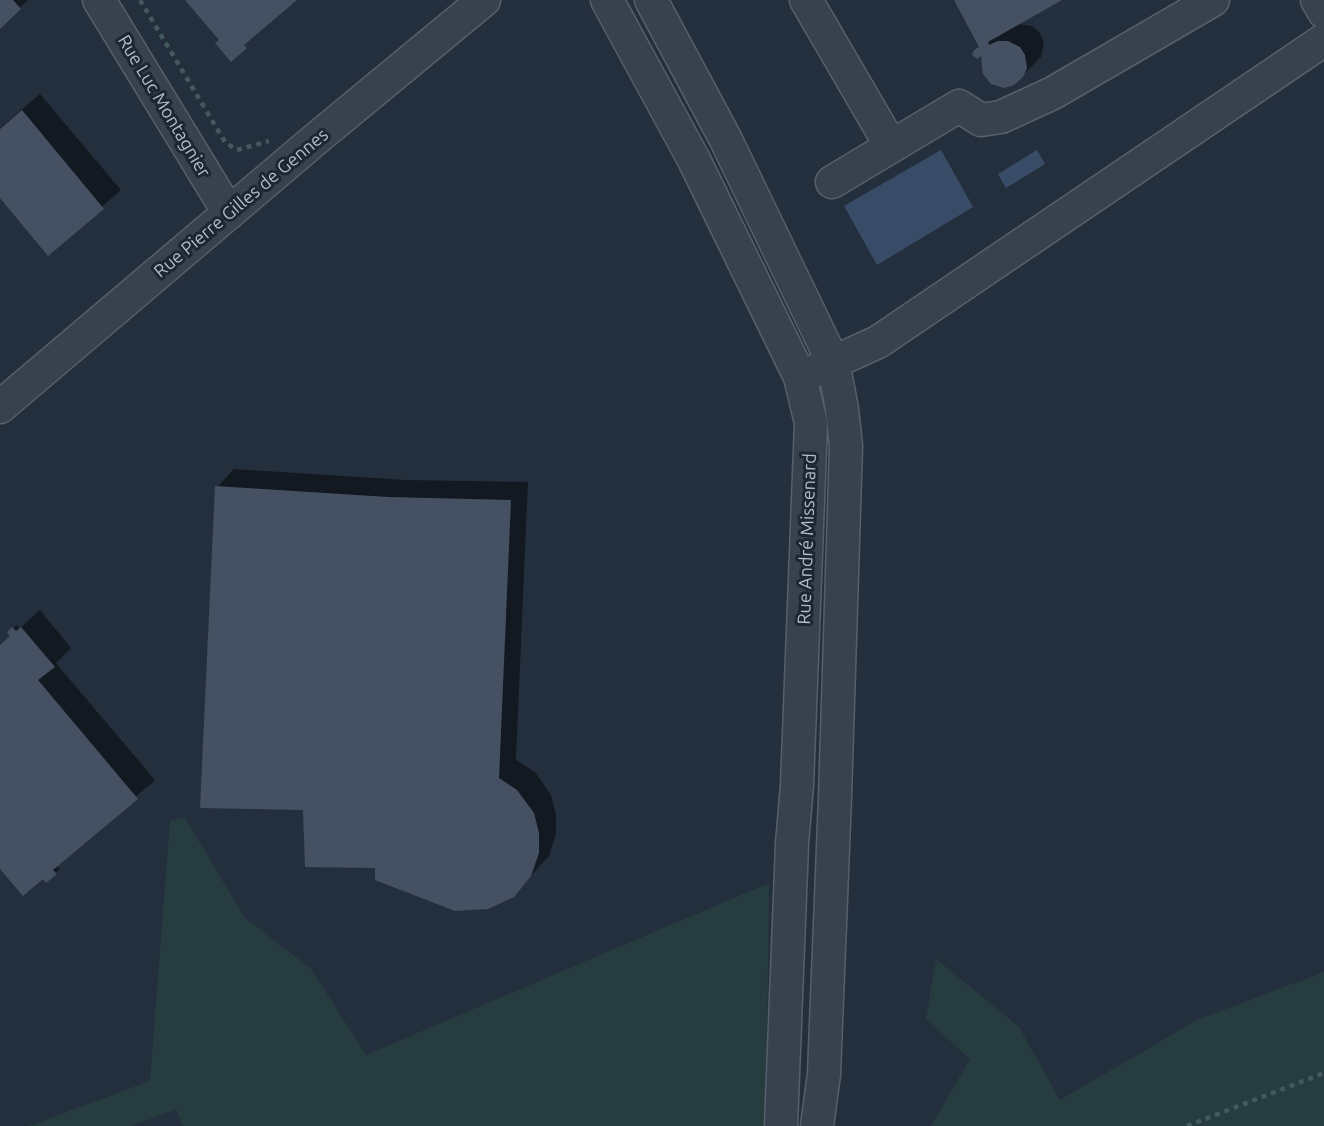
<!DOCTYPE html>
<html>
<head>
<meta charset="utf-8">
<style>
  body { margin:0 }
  canvas { display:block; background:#242f3e }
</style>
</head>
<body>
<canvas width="1324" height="1126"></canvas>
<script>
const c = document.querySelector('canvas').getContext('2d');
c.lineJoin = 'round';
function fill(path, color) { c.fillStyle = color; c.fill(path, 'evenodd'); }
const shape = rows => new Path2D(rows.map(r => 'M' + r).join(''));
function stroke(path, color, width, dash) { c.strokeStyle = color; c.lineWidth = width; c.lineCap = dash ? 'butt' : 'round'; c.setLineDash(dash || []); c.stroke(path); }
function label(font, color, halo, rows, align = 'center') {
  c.font = font + ' Ubuntu,sans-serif'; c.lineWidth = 6; c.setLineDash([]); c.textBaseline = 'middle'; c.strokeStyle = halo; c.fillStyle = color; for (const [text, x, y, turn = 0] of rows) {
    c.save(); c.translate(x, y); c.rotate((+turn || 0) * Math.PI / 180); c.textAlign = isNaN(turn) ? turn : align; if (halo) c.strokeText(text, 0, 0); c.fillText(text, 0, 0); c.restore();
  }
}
fill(shape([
  [185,818,244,917,311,969,366,1055,769,883,766,1126,183,1126,176,1109,132,1126,29,1126,150,1081,170,821],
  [936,959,1019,1027,1060,1100,1197,1020,1324,972,1324,1126,931,1126,970,1059,926,1019]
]), '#263c3f');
fill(shape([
  [941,150,973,207,877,265,844,206],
  [1037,150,1045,164,1006,188,998,174]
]), '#394c67');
fill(shape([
  [0,0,28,0,0,26],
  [956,0,1059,0,1018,24,1032,26,1039,32,1044,42,1041,57,1022,76,981,46],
  [40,94,121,190,48,254,0,196,0,128],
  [234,469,407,480,528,482,516,760,535,772,551,795,556,814,556,834,549,856,513,895,376,867,305,809,217,487],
  [40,610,71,648,56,663,155,780,56,866,60,869,56,873,43,877,0,867,0,646,12,636,9,632,17,625,20,628]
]), '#0007');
fill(shape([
  [0,0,13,0,21,9,0,29],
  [185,0,297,0,244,45,247,48,231,62,215,43,219,40],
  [954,0,1062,0,988,42,989,45,998,41,1008,41,1020,47,1025,55,1027,68,1023,77,1014,85,1004,88,991,84,983,74,981,56,977,59,972,55,974,50,979,47],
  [22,110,104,209,48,256,0,198,0,129],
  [215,486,388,497,511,500,499,778,517,790,534,813,539,833,539,853,531,876,514,897,488,909,455,911,375,880,375,868,305,867,303,810,200,808],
  [12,627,16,631,21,627,55,667,38,680,138,799,53,870,57,874,46,883,43,879,23,896,0,869,0,645,10,636,7,632]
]), '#455162');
const minor = shape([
  [99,0,229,213],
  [607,0,694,160,800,377,811,423,797,785,792,844,781,1126],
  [651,0,725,138,833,362,842,409,846,446,835,797,824,1074,817,1126],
  [806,0,891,146],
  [1317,0,1324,12],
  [832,182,959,106,981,120,1001,117,1053,93,1213,0],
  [814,371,878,342,1324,40],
  [0,407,317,138,484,0]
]);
stroke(minor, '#565f6c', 35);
stroke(shape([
  [140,0,225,142,237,150,269,141],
  [1187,1126,1324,1073]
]), '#44595c', 4.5, [5, 5]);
stroke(minor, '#38414e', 32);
label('18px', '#b4bcc9', '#1d2633', [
  ["Rue Luc Montagnier",164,106,59],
  ["Rue Pierre Gilles de Gennes",241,203,-40],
  ["Rue André Missenard",807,539,-88]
]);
</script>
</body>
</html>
